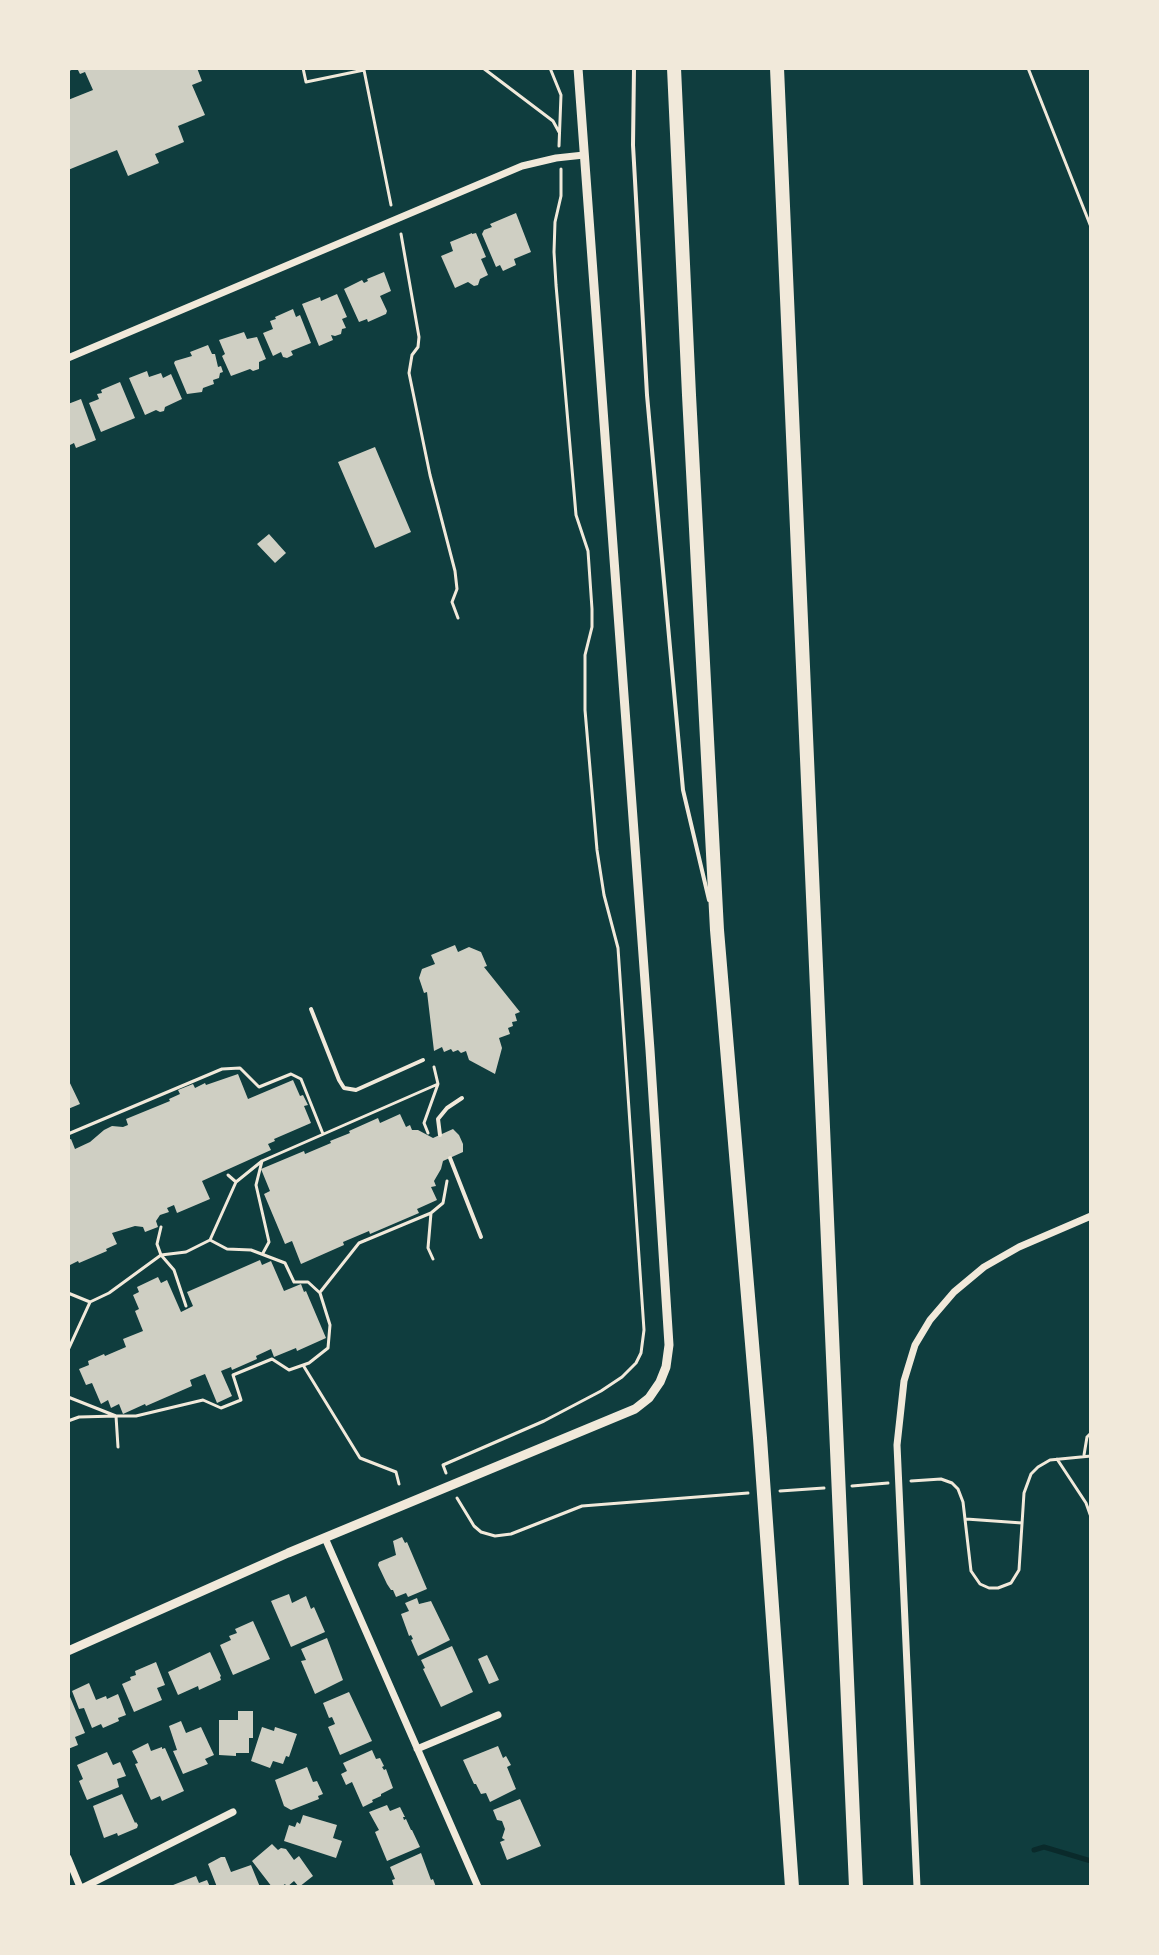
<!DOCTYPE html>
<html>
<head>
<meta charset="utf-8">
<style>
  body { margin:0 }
  #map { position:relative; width:1159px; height:1955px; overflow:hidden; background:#0f3d3e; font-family:Quicksand,sans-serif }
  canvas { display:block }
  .frame { position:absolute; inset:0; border:70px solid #f1e9da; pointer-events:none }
</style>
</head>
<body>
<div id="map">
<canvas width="1159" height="1955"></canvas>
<div class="frame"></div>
</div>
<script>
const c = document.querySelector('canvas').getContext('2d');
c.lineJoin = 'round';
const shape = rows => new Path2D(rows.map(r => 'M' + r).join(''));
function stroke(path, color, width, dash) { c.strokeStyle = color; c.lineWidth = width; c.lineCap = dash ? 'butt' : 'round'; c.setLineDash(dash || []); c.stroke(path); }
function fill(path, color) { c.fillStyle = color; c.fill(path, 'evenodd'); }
stroke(shape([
  [1034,1850,1044,1847,1091,1861]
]), '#0a2a2b', 5);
fill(shape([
  [77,68,197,68,202,81,192,85,205,115,178,126,184,142,155,154,159,163,128,176,117,150,68,170,68,100,93,90,85,72,80,74],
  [516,213,531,252,514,259,516,265,503,271,500,265,496,267,482,234,484,230,492,227,490,224],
  [472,233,472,234,476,233,486,257,481,259,488,275,480,279,478,285,474,286,468,282,455,288,441,256,453,251,450,242],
  [384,272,391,291,380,296,387,311,386,314,368,322,367,319,359,322,344,289,362,280,364,283,368,281,367,279],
  [337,294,347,317,342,319,346,328,342,329,341,334,335,336,331,335,333,340,319,346,302,304,320,297,321,301],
  [293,309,296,317,300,315,311,343,291,351,293,355,287,358,283,357,281,352,273,356,263,333,273,329,270,321,276,319,275,317],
  [244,332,247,339,257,337,266,359,259,362,259,369,253,371,250,369,231,376,222,356,225,354,219,340],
  [208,345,212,354,215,354,218,367,221,366,223,372,220,373,219,378,213,380,214,384,203,388,202,392,187,394,174,363,175,361,192,356,190,352],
  [147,371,149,377,161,373,163,378,171,374,182,399,165,407,164,411,160,412,156,410,145,415,129,378],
  [120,382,135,418,101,432,89,403,99,399,97,394,102,393,101,390],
  [81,399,96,440,76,448,74,443,68,446,68,404],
  [375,447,411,532,375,548,338,462],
  [269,534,286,553,275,563,257,544],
  [455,945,458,952,469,947,481,952,487,966,484,967,520,1012,515,1014,517,1021,512,1022,513,1026,508,1028,510,1034,499,1038,502,1048,495,1074,469,1060,466,1051,461,1053,458,1050,453,1052,451,1049,444,1052,442,1047,434,1051,427,992,424,993,419,978,422,969,435,964,431,955],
  [238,1074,248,1099,293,1080,300,1096,303,1095,308,1105,304,1106,311,1123,274,1139,275,1141,268,1144,271,1150,202,1181,210,1199,177,1213,174,1205,167,1208,169,1212,160,1215,156,1221,158,1227,145,1232,143,1227,135,1226,112,1233,117,1244,106,1249,107,1251,79,1263,78,1261,68,1266,68,1140,71,1139,75,1149,90,1142,104,1130,112,1126,123,1127,128,1125,126,1119,170,1101,169,1099,180,1094,178,1090,193,1084,195,1088,205,1083,206,1085],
  [68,1079,80,1104,68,1109],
  [400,1114,406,1127,410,1125,412,1130,418,1130,433,1138,453,1129,459,1135,463,1144,463,1152,443,1161,441,1169,434,1181,436,1186,431,1187,437,1200,417,1209,419,1213,370,1234,369,1231,343,1242,344,1245,301,1264,292,1241,285,1244,264,1194,270,1191,261,1169,304,1151,305,1154,331,1143,330,1141,350,1133,349,1131,378,1118,380,1123],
  [260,1260,262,1265,271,1261,284,1291,301,1284,304,1292,306,1291,326,1338,297,1351,296,1348,274,1357,271,1349,256,1356,257,1359,232,1370,231,1367,221,1371,232,1396,217,1403,205,1374,190,1380,192,1386,146,1406,145,1404,123,1414,119,1404,111,1408,108,1400,101,1404,92,1383,86,1385,79,1369,89,1365,88,1361,104,1354,105,1356,126,1347,123,1339,143,1331,135,1311,139,1309,133,1295,139,1292,137,1287,158,1277,161,1283,167,1280,181,1312,193,1306,187,1292],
  [402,1537,405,1543,407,1542,427,1589,408,1597,406,1593,396,1597,393,1590,391,1590,387,1584,378,1565,379,1562,396,1555,393,1541],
  [289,1594,292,1603,306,1596,311,1609,314,1607,325,1632,291,1647,271,1601],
  [417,1598,419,1604,431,1601,450,1640,418,1656,411,1640,413,1639,411,1635,409,1636,401,1614,409,1611,405,1603],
  [253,1621,270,1659,233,1675,220,1645,231,1640,229,1636,237,1633,235,1629],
  [327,1638,343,1680,315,1694,301,1661,306,1660,301,1649],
  [452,1646,473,1692,441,1707,423,1669,425,1668,421,1660],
  [210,1652,221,1676,220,1677,221,1680,199,1690,198,1686,178,1695,168,1672],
  [487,1655,499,1680,489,1684,478,1659],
  [156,1662,165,1685,157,1688,162,1700,134,1712,122,1684,131,1680,130,1677,136,1675,135,1671],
  [89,1683,96,1700,106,1696,107,1699,118,1694,126,1715,118,1718,119,1721,103,1728,101,1724,92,1728,84,1708,79,1709,72,1691],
  [68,1692,85,1733,75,1737,78,1745,68,1749],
  [349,1692,372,1741,340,1755,328,1727,335,1724,332,1717,329,1718,323,1703],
  [238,1711,253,1711,253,1738,249,1738,249,1753,236,1753,236,1756,219,1755,219,1720,238,1720],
  [181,1721,186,1733,201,1727,214,1755,205,1759,208,1764,183,1774,173,1751,177,1750,169,1726],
  [262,1727,274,1731,275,1727,297,1734,289,1757,286,1756,283,1764,273,1761,270,1768,251,1761],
  [148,1743,151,1751,162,1747,162,1749,165,1748,184,1791,162,1801,160,1796,151,1800,135,1764,138,1763,132,1751],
  [498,1746,503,1758,506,1756,511,1765,507,1767,516,1789,490,1802,486,1793,481,1794,476,1784,474,1784,463,1760],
  [372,1750,376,1759,380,1758,384,1766,382,1767,384,1770,386,1769,393,1788,381,1794,381,1796,372,1800,373,1802,363,1807,352,1782,346,1785,341,1774,347,1771,343,1763],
  [107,1752,113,1765,120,1762,126,1776,117,1779,119,1787,87,1800,79,1781,83,1779,77,1765],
  [307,1767,313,1782,317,1781,323,1794,318,1796,319,1799,291,1810,284,1806,275,1780],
  [122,1794,135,1823,136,1822,138,1825,137,1828,118,1836,117,1833,104,1838,93,1806],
  [520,1799,541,1846,507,1860,500,1842,505,1840,502,1838,505,1829,502,1821,497,1820,493,1810],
  [387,1805,390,1811,400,1807,405,1817,403,1817,404,1820,406,1819,411,1830,412,1830,420,1847,387,1861,375,1832,379,1830,369,1812],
  [303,1815,337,1825,333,1838,342,1841,336,1858,284,1841,289,1825,295,1827,297,1822,300,1824],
  [272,1844,278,1850,281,1848,286,1849,294,1860,299,1856,313,1876,299,1887,294,1881,287,1887,285,1884,281,1887,272,1887,252,1861],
  [421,1853,431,1880,433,1879,436,1887,394,1887,392,1880,395,1879,390,1867],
  [221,1857,225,1857,231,1872,251,1865,260,1887,217,1887,208,1864],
  [196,1876,199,1883,207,1880,210,1887,168,1887]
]), '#cfcfc3');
stroke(shape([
  [303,68,306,82,364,70,391,205],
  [483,68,553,121,559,132],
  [550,68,561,95,559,146],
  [1028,68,1091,227],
  [68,69,70,69],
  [401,234,419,337,418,347,412,355,409,373,430,475,455,571,457,589,452,602,458,618],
  [428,1133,424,1123,438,1084],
  [68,1134,222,1069,240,1068,259,1087,291,1074,301,1079,323,1134],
  [262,1161,256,1185,269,1242,263,1253],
  [228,1175,236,1182],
  [161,1227,157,1244,161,1255,174,1270,186,1306],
  [210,1240,236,1182,262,1161,438,1084,434,1067],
  [433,1259,428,1248,431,1213,443,1203,447,1181],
  [321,1291,359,1243,431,1213],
  [68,1293,90,1302],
  [68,1350,90,1302,109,1293,161,1255,186,1252,210,1240,227,1249,251,1250,285,1263,294,1282,308,1282,320,1293,330,1325,328,1348,309,1363,289,1370,272,1359,233,1375,241,1400,221,1408,203,1400,136,1416,116,1416,68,1397],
  [303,1365,360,1458,396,1472,399,1484],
  [68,1421,79,1417,116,1416,118,1447],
  [1084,1455,1087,1437,1091,1433],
  [1057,1459,1086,1503,1091,1517],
  [446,1473,443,1465,544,1421,601,1391,622,1377,636,1363,641,1353,644,1330,618,948,604,895,597,850,585,710,585,655,592,627,592,609,588,551,576,515,556,285,554,252,555,222,561,196,561,169],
  [911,1481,941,1479,952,1483,958,1489,963,1502,971,1571,980,1584,989,1588,998,1588,1011,1583,1019,1570,1024,1493,1031,1474,1038,1467,1050,1460,1091,1456],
  [852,1486,888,1483],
  [780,1491,824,1488],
  [457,1498,474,1526,481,1532,495,1536,511,1534,582,1506,748,1493],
  [966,1519,1022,1523]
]), '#f1e9da', 3);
stroke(shape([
  [634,68,633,145,647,395,683,790,709,900],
  [311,1009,339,1080,344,1088,356,1090,423,1060],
  [440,1135,438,1119,447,1108,462,1098],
  [450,1158,481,1237]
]), '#f1e9da', 4);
stroke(shape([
  [68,358,522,166,556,158,584,155],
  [325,1538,478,1887],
  [417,1749,498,1715],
  [68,1858,80,1887],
  [84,1887,233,1812],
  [917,1887,897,1445,904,1381,915,1345,930,1320,954,1292,984,1267,1019,1247,1091,1216]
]), '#f1e9da', 7);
stroke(shape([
  [68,1651,288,1553,635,1409,649,1398,660,1382,666,1367,669,1345,650,1050,578,68]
]), '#f1e9da', 9);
stroke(shape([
  [674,68,689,395,717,930,760,1438,792,1887],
  [777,68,856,1887]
]), '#f1e9da', 14);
</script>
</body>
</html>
